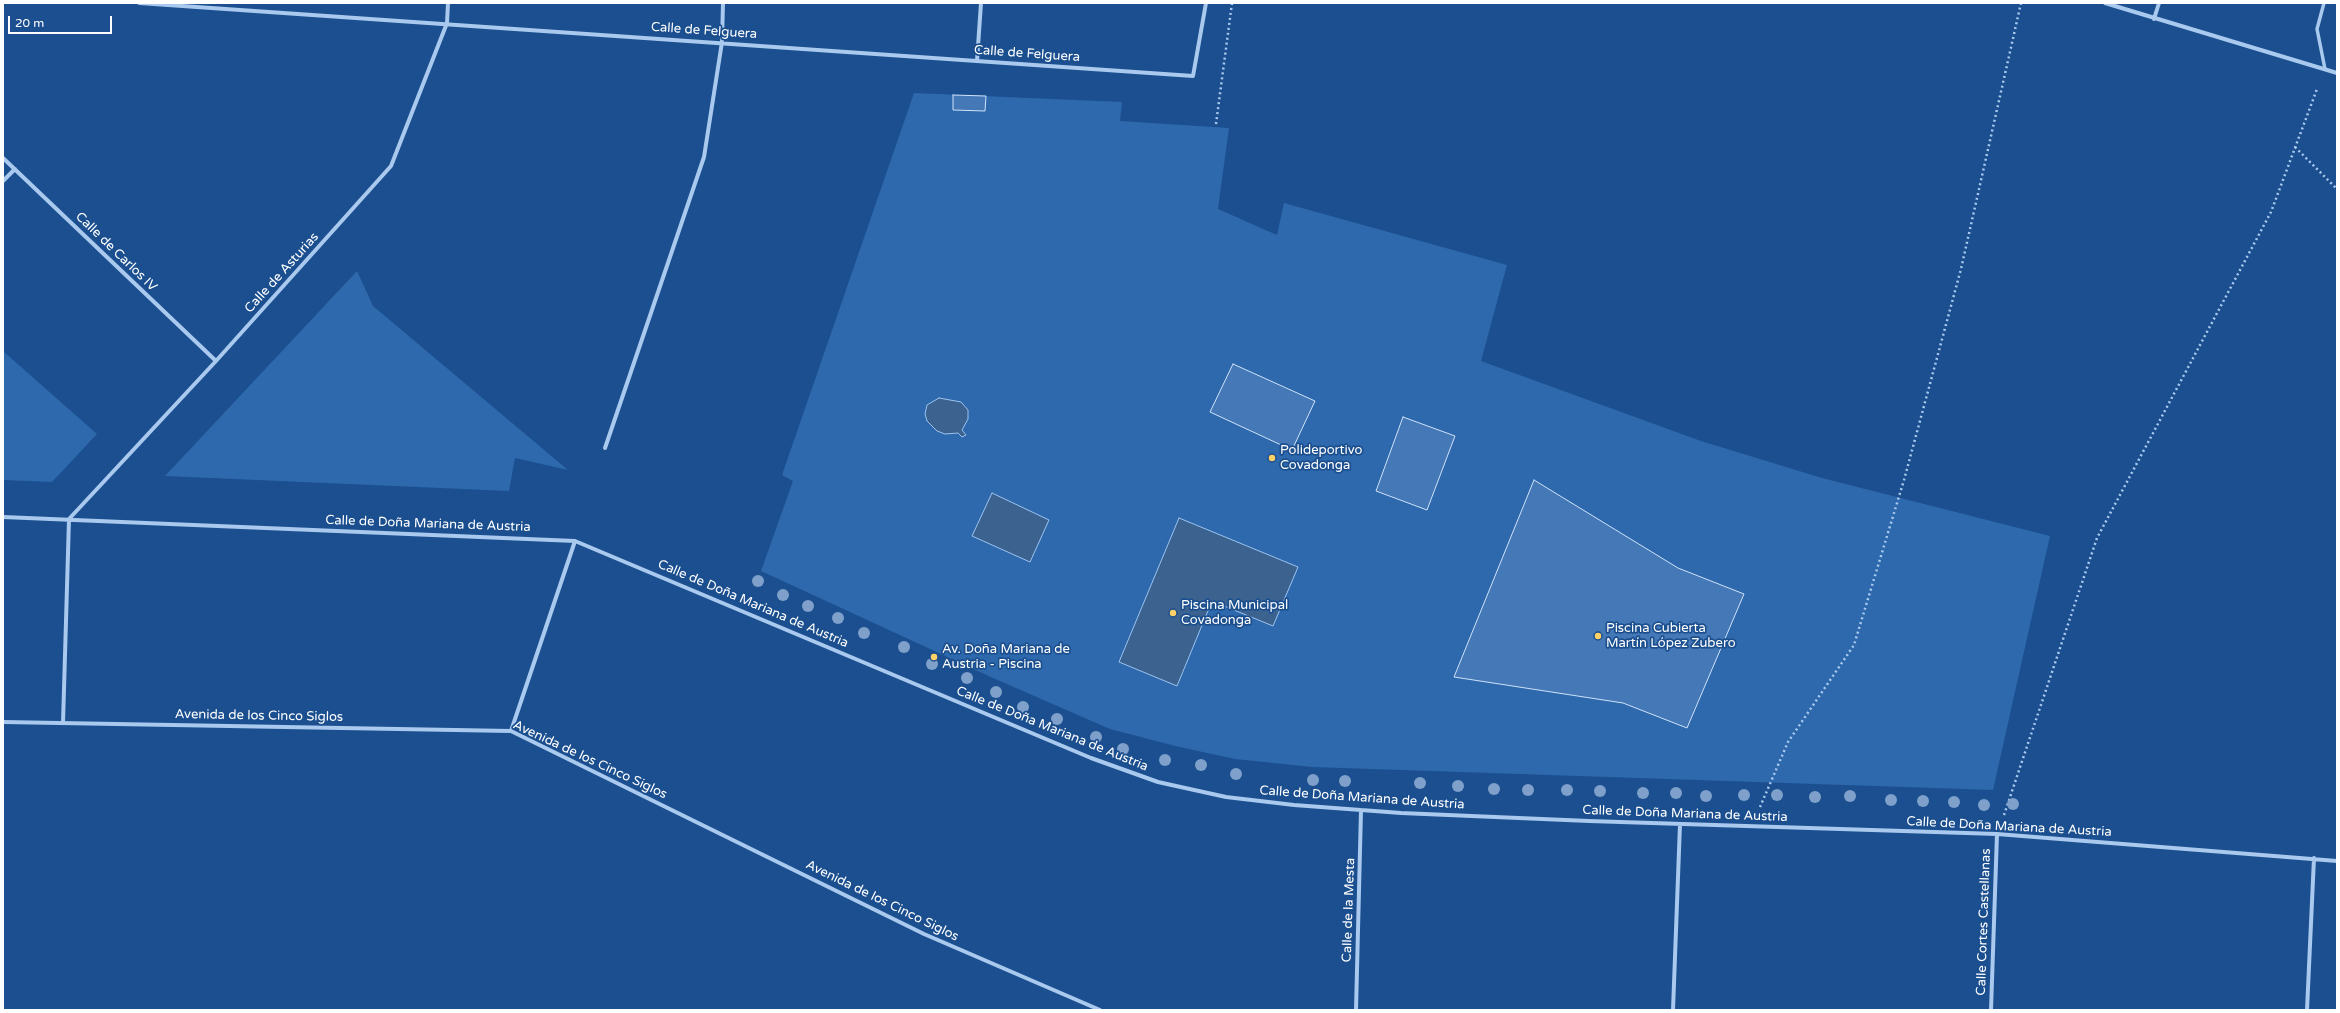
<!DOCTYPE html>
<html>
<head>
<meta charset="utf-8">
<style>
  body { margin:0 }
  #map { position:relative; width:2340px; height:1013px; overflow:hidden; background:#1b4f8f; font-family:"Varela Round",sans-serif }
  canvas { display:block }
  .frame { position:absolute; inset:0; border:4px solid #fff; pointer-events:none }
  .scale { position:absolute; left:8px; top:16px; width:104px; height:18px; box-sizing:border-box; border:2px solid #fff; border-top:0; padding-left:5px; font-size:12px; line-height:14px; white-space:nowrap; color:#fff; -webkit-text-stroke:3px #1b4f8f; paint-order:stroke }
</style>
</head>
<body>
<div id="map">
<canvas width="2340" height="1013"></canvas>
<div class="frame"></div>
<div class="scale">20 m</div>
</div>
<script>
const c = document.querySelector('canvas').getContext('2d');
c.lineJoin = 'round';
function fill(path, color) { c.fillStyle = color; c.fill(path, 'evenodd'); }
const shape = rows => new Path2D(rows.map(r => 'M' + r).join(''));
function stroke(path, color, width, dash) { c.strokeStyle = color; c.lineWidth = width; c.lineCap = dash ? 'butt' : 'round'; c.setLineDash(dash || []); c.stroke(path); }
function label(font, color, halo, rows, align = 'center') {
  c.font = font + ' "Varela Round",sans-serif'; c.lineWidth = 3.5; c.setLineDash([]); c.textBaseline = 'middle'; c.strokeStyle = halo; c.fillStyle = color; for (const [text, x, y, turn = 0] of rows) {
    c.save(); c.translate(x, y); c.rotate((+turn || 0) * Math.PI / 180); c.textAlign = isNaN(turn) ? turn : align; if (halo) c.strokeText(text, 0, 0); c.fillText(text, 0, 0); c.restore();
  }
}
fill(shape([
  [914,93,1122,102,1120,121,1229,128,1218,209,1277,235,1284,203,1507,265,1481,361,1701,441,1822,478,2050,536,1993,790,1312,767,1235,759,1175,746,1110,729,993,678,761,571,793,481,782,475],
  [357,271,373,306,568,470,515,458,509,491,165,476],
  [3,351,97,434,52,482,3,480]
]), '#2e69ad');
const water = shape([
  [939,398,961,402,968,410,968,419,962,430,966,435,962,437,958,433,945,434,937,431,927,421,925,414,927,405,939,398],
  [992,493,1049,520,1030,562,972,536,992,493],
  [1179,518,1298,567,1273,626,1212,601,1177,686,1119,662,1179,518]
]);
fill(water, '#3c6290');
stroke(water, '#9cc4f0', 1);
const building = shape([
  [953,95,986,96,985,111,953,110,953,95],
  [1233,364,1315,401,1292,450,1210,412,1233,364],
  [1403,417,1455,436,1427,510,1376,491,1403,417],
  [1534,480,1678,568,1744,594,1687,728,1623,703,1454,677,1534,480]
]);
fill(building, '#4478b7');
stroke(building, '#cfe3fa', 1);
stroke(shape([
  [1216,124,1232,3],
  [2295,147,2337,189],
  [1760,807,1788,742,1854,645,1904,480,1961,269,2021,3],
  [2004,815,2097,538,2271,212,2317,89]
]), '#a9c9ee', 2.5, [2, 3]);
stroke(shape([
  [2324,3,2317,29,2325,69]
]), '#a9c9ee', 3.5);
stroke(shape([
  [139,3,1193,76,1206,3],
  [2105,3,2337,73],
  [2154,19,2159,3],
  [977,61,981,3],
  [3,158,216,361],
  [3,181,15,169],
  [605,448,704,157,722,42,723,3],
  [3,517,575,541,1091,758,1158,782,1226,797,1294,805,1401,813,1589,821,1997,834,2337,861],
  [3,722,511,731,924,934,1100,1010],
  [63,723,69,519,216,361,391,166,447,23,448,3],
  [511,731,575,541],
  [1356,1010,1361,810],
  [1673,1010,1680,824],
  [1991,1010,1997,834],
  [2307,1010,2314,858]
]), '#a9c9ee', 4);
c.fillStyle = '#7ea0ca';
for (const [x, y] of [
  [758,581],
  [783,595],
  [808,606],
  [838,618],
  [864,633],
  [904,647],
  [932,664],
  [967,678],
  [996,692],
  [1023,707],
  [1057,719],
  [1096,737],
  [1123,749],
  [1165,760],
  [1201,765],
  [1236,774],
  [1313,780],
  [1345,781],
  [1420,783],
  [1458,786],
  [1494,789],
  [1528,790],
  [1567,790],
  [1600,791],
  [1643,793],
  [1676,793],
  [1744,795],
  [1777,795],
  [1706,796],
  [1850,796],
  [1815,797],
  [1891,800],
  [1923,801],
  [1954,802],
  [2013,804],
  [1984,805]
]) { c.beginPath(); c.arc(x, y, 6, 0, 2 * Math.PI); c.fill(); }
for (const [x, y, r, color] of [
  [1272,458,4,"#ffd166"],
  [1173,613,4,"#ffd166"],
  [1598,636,4,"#ffd166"],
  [934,657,4,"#ffd166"]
]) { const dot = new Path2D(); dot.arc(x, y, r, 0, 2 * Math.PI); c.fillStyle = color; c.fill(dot); stroke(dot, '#1b4f8f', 1.5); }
label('13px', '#fff', '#1b4f8f', [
  ["Calle de Felguera",704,31,4],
  ["Calle de Felguera",1027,54,4],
  ["Calle de Carlos IV",116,252,44],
  ["Calle de Asturias",282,273,-48],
  ["Calle de Doña Mariana de Austria",428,524,2],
  ["Calle de Doña Mariana de Austria",753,604,23],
  ["Avenida de los Cinco Siglos",259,716,1],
  ["Calle de Doña Mariana de Austria",1052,729,22],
  ["Avenida de los Cinco Siglos",590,760,25],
  ["Calle de Doña Mariana de Austria",1362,798,4],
  ["Calle de Doña Mariana de Austria",1685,814,2],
  ["Calle de Doña Mariana de Austria",2009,827,3],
  ["Avenida de los Cinco Siglos",882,901,26],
  ["Calle de la Mesta",1349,910,-88],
  ["Calle Cortes Castellanas",1984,922,-88]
]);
label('13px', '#fff', '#1b4f8f', [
  ["Polideportivo",1280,451],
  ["Covadonga",1280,466],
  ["Piscina Municipal",1181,606],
  ["Covadonga",1181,621],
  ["Piscina Cubierta",1606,629],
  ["Martín López Zubero",1606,644],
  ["Av. Doña Mariana de",942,650],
  ["Austria - Piscina",942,665]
], 'left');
</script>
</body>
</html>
